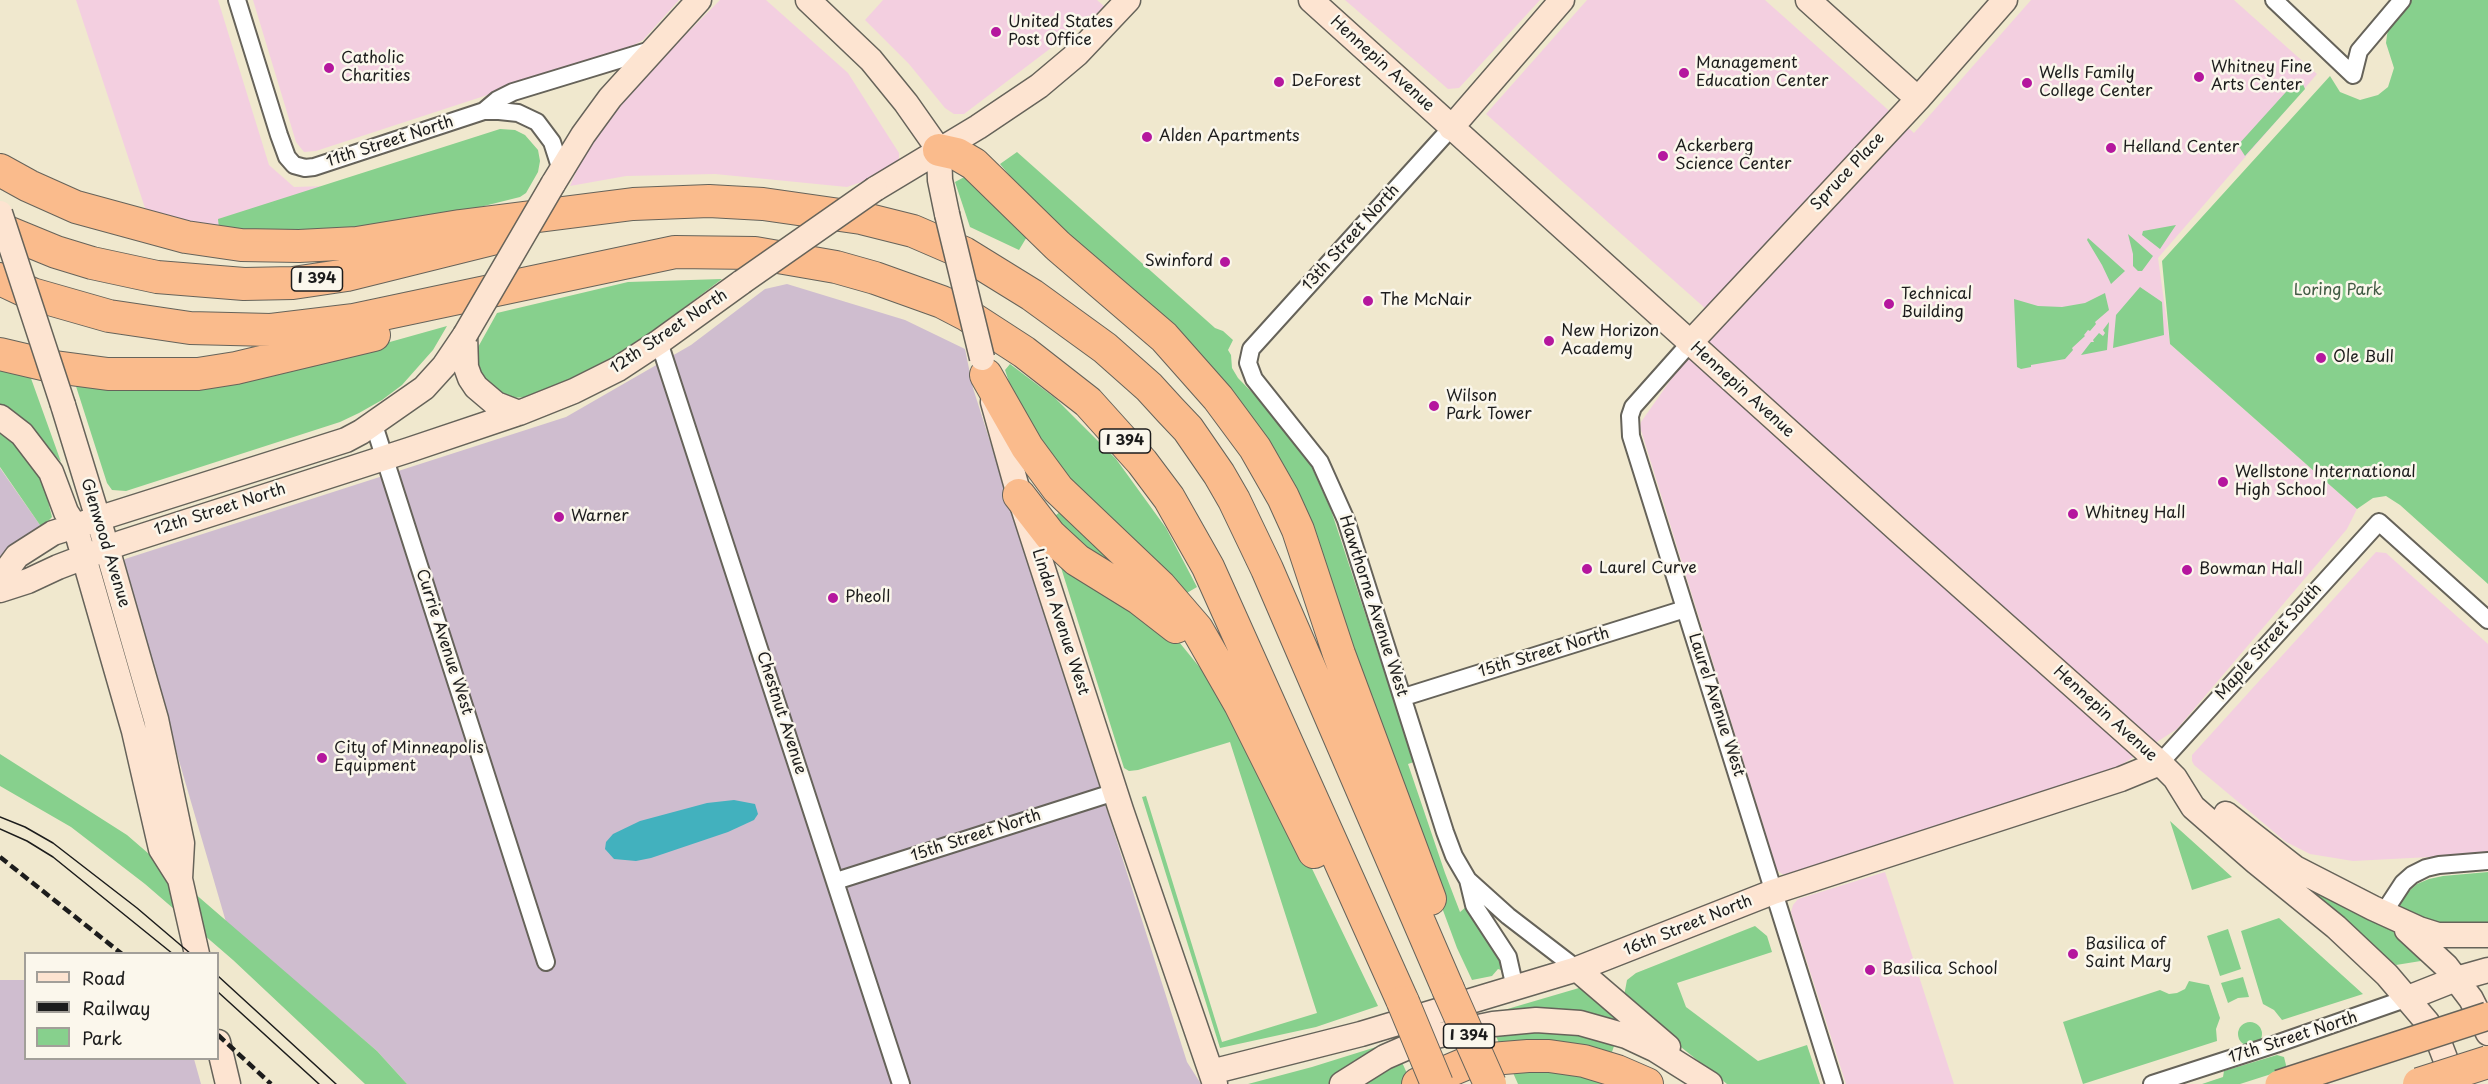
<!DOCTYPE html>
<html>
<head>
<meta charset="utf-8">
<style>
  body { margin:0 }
  #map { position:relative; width:2488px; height:1084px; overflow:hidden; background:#f0e8ce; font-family:"Playpen Sans",sans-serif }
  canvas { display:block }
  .legend { position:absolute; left:24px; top:952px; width:195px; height:108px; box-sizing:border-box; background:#fbf7ec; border:2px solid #a29f99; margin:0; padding:8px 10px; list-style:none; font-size:18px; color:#1c1c1c }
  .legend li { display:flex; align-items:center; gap:12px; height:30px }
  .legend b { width:30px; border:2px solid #a29f99 }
</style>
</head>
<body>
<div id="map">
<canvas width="2488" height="1084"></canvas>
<ul class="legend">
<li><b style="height:8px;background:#fde4d1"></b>Road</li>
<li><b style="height:8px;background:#1c1c1c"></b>Railway</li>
<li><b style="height:16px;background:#87d08d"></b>Park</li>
</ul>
</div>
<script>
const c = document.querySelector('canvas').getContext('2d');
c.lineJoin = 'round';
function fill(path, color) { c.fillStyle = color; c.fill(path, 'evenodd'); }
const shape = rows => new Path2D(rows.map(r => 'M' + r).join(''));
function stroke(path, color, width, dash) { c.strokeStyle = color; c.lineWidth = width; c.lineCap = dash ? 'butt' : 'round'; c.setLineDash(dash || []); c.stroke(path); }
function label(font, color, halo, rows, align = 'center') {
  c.font = font + ' "Playpen Sans",sans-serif'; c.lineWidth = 5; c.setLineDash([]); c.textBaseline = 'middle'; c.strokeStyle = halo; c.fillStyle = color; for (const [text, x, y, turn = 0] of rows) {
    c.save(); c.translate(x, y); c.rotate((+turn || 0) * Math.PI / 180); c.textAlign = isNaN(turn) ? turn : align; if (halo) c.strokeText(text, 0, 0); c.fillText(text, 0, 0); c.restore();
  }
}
fill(shape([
  [76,0,218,0,269,165,294,187,326,186,219,219,219,228,149,220],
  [253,0,679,0,643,40,625,50,316,151,304,152,296,142],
  [720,0,766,0,848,73,899,153,899,163,893,171,847,187,715,174,626,176,570,186,585,151,620,101],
  [883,0,1097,0,1105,7,964,114,954,114,945,108,909,64,865,20],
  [1345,0,1540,0,1459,88,1448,89],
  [1587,0,1765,0,1914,133,2031,0,2234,0,2317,74,2158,258,2170,344,2357,509,2347,529,2177,729,2104,776,1791,875,1782,874,1777,870,1640,427,1641,422,1715,317,1486,114],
  [2376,552,2386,553,2488,644,2488,854,2353,861,2310,854,2286,842,2194,765,2192,761,2192,755],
  [1885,872,1954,1084,1846,1084,1791,912,1793,905,1798,899]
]), '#f3cfe0');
fill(shape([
  [787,284,905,320,965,349,973,388,1187,1062,1201,1084,407,1084,377,1051,226,922,122,565,125,559,566,417,691,345,765,289],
  [0,468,42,528,0,557],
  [0,980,25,980,26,1058,194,1059,201,1084,0,1084]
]), '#cfbdcf');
fill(shape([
  [2412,0,2488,0,2488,584,2400,505,2386,496,2373,498,2357,509,2170,344,2162,261,2330,76,2340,92,2360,100,2378,95,2388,87,2394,68,2386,43,2387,35,2389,27],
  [2295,82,2298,87,2302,82,2305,89,2245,156,2238,145],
  [500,129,515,130,525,135,538,150,540,161,538,172,526,193,520,197,464,211,391,224,300,234,219,228,218,219],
  [1017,152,1215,328,1223,331,1233,340,1228,350,1231,355,1232,368,1238,378,1280,421,1310,463,1331,510,1414,762,1408,764,1445,873,1460,912,1466,907,1500,958,1501,970,1498,969,1492,976,1472,980,1457,948,1350,660,1323,554,1310,520,1255,424,1223,380,1190,342,1155,308,1078,246,1021,189,1000,164],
  [970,174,1028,235,1019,250,970,227,955,182],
  [2176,225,2160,249,2142,235,2143,231],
  [2128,234,2153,256,2142,271,2138,271,2133,266,2133,254],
  [2088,238,2125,271,2111,284,2102,265,2087,240],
  [722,279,632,347,607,361,544,391,526,397,513,398,501,395,477,372,477,349,497,313,628,282],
  [2140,287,2162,302,2164,335,2113,348,2116,315],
  [2105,293,2109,310,2095,322,2096,324,2090,331,2088,330,2084,335,2085,336,2072,348,2073,350,2065,359,2031,365,2031,367,2021,369,2017,367,2014,299,2038,306,2062,307,2085,303],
  [2109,322,2107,350,2081,355,2091,342,2094,342,2093,340,2099,333,2103,336,2105,333,2103,330],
  [447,326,433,350,402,385,382,400,359,413,340,422,126,491,112,490,107,483,74,380,322,361],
  [1010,364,1055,398,1116,459,1166,528,1197,587,1180,597,1067,483,1012,391,1005,370],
  [0,365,28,370,61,462,29,426,0,404],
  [0,432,16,446,42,477,52,517,42,528,0,467],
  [1061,511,1127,569,1119,578,1050,520],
  [1058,558,1175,637,1227,701,1242,723,1378,1006,1316,1027,1220,1048,1142,797,1146,796,1222,1042,1317,1013,1230,742,1138,770,1129,771,1124,768],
  [0,754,127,835,377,1051,407,1084,365,1084,233,960,145,884,71,827,0,786],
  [2170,821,2232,877,2192,890],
  [2488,872,2488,927,2430,926,2396,907,2399,900,2417,884,2429,879,2443,876],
  [2307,886,2370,916,2404,938,2427,960,2396,965,2305,890],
  [2279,918,2363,994,2282,1020,2274,1010,2263,1004,2241,931],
  [1755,926,1767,936,1772,952,1677,983,1686,1007,1758,1061,1807,1045,1820,1084,1727,1084,1626,1003,1624,996,1627,980,1636,973],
  [2228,929,2241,969,2220,976,2207,936],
  [2243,977,2249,997,2238,998,2228,1003,2221,983],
  [2189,981,2209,985,2220,1018,2216,1029,2217,1041,2083,1084,2063,1022,2160,990,2169,994,2177,993,2185,989],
  [1579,988,1587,990,1630,1023,1505,1014,1504,1010],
  '2238 1034a12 12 0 1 1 24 0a12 12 0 1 1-24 0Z',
  [1556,1029,1615,1043,1612,1052,1581,1047,1500,1045,1494,1032],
  [1392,1042,1329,1084,1248,1084,1312,1067],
  [2277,1055,2284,1057,2287,1069,2240,1084,2202,1084,2223,1077,2224,1071],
  [1401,1060,1409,1078,1401,1084,1358,1084],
  [1552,1064,1624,1084,1518,1084,1510,1066]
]), '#87d08d');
fill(shape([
  [734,800,755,804,758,814,754,820,728,832,651,858,636,861,614,859,605,849,606,842,613,834,640,821,707,803]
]), '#42b1be');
const street = shape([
  [237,0,279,135,287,157,294,165,305,168,314,167,484,111,499,111,518,113,537,122,552,142,561,170],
  [2274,0,2353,75],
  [2353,75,2359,51,2402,0],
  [484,111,497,100,513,92,654,49],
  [1451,128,1251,349,1248,363,1254,379,1320,462,1346,520,1445,832,1454,856,1468,880,1474,905,1508,957,1515,988],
  [659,342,901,1084],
  [1690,343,1633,407,1630,416,1631,436,1834,1084],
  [374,425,546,962],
  [1404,697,1685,609],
  [2160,763,2379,522,2488,620],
  [1468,880,1508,916,1577,969],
  [836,881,1115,792],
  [2384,912,2403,883,2412,875,2426,868,2439,865,2488,861],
  [2152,1084,2276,1044,2408,998]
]);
const secondary = shape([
  [808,0,871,60,906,103,939,150],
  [1311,0,1898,530,2160,763,2175,778,2193,807,2256,862,2336,927,2387,975,2427,1022,2440,1045,2455,1084],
  [1808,0,1918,99],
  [1451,128,1562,0],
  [939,150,940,180,947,214],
  [553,184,583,135,610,98,699,0],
  [875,189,978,127,1039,86,1077,54,1128,0],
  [465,335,466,367,470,378,476,387,496,404,519,413],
  [1690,343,1918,99,2005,0],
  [993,402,1019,495,1121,810,1215,1084],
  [63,405,107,548,156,719,182,843,180,879,197,954],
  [0,417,22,434,51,472,66,512,75,526,134,731,161,849,180,879],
  [0,579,17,556,53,533,346,440,361,432,424,388,444,366,465,335],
  [0,590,28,581,58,567,121,543,409,450,519,413,574,391,618,369,659,342,742,282],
  [2226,814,2295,868,2373,908,2419,929,2438,935,2488,935],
  [2407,930,2446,966,2471,999,2488,1033],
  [1577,969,1668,1047],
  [2408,998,2456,979,2488,970],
  [218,1042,228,1084],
  [1211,1072,1361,1034,1577,969,1773,892,2121,779,2160,763],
  [1342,1084,1385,1057,1431,1037,1493,1024,1536,1020,1580,1023,1626,1036,1656,1050,1710,1084]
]);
const highway = shape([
  [939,150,957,154,974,164,1058,246,1164,337,1218,398,1255,448,1283,497,1298,530,1339,654,1430,899],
  [0,170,29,186,76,207,186,237,241,245,299,246,357,243,460,226,633,204,709,201,763,204,861,218,913,231,964,253,1032,295,1105,348,1149,387,1170,410,1188,429,1219,474,1234,500,1267,569,1448,989],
  [0,229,56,252,92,263,157,277,244,284,293,283,347,275,496,238],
  [0,279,32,294,109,316,190,328,271,330,354,320,675,252,755,253,836,267,875,278,942,302,967,315,1024,352,1088,402,1142,462,1169,498,1208,567,1403,1002],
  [0,354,55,367,108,374,198,374,236,368,374,335],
  [986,375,1027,447,1058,489,1160,586,1197,629,1240,704,1314,852],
  [1019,495,1050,535,1077,560,1140,599,1176,627],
  [1418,1084,1465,1064,1491,1059,1528,1056,1549,1056,1584,1061,1617,1071,1647,1084]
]);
stroke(street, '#66635a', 20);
stroke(secondary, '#66635a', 27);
stroke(highway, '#66635a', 34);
stroke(street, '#fff', 16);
stroke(secondary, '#fde4d1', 24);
stroke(highway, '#fabb8c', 32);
stroke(shape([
  [0,817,25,827,53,843,137,908,191,954],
  [0,829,27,841,53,857,173,954],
  [218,976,336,1084],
  [218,992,319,1084]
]), '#1c1c1c', 1.5);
stroke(shape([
  [0,857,122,954],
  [218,1035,271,1084]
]), '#1c1c1c', 4.5, [9, 4.5]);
const secondaryBridge = shape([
  [0,213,63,405],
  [947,214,982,358],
  [742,282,875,189],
  [465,335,553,184]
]);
const primaryBridge = shape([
  [2279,1084,2488,1016]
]);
const highwayBridge = shape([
  [1448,989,1490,1084],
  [1403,1002,1437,1084],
  [2419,1084,2488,1062]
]);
stroke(secondaryBridge, '#66635a', 27, []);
stroke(primaryBridge, '#66635a', 30, []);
stroke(highwayBridge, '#66635a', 34, []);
stroke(secondaryBridge, '#fde4d1', 24);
stroke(primaryBridge, '#fabb8c', 27);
stroke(highwayBridge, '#fabb8c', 32);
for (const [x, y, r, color] of [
  [996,32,6,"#b5179e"],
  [329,68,6,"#b5179e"],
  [1684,73,6,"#b5179e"],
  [2199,77,6,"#b5179e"],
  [1279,82,6,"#b5179e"],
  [2027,83,6,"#b5179e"],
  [1147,137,6,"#b5179e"],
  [2111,148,6,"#b5179e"],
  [1663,156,6,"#b5179e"],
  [1225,262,6,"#b5179e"],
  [1368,301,6,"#b5179e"],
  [1889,304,6,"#b5179e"],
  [1549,341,6,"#b5179e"],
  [2321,358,6,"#b5179e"],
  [1434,406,6,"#b5179e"],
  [2223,482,6,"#b5179e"],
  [2073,514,6,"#b5179e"],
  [559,517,6,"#b5179e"],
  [1587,569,6,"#b5179e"],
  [2187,570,6,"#b5179e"],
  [833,598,6,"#b5179e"],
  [322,758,6,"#b5179e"],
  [2073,954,6,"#b5179e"],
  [1870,970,6,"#b5179e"]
]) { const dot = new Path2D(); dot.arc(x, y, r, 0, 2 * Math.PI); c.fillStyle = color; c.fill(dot); stroke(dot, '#fbf7ec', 2); }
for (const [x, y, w] of [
  [317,279,51],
  [1125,441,51],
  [1469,1036,51]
]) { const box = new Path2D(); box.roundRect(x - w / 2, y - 12, w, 24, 4.5); c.fillStyle = '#fbf7ec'; c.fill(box); stroke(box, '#1c1c1c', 1.5); }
label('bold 15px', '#1c1c1c', null, [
  ["I 394",317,279],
  ["I 394",1125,441],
  ["I 394",1469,1036]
]);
label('16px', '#1c1c1c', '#fbf7ec', [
  ["United States",1008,23],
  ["Post Office",1008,41],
  ["Catholic",341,59],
  ["Charities",341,77],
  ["Management",1696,64],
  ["Education Center",1696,82],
  ["Whitney Fine",2211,68],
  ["Arts Center",2211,86],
  ["Wells Family",2039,74],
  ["College Center",2039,92],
  ["DeForest",1291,82],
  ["Alden Apartments",1159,137],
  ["Ackerberg",1675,147],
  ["Science Center",1675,165],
  ["Helland Center",2123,148],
  ["Swinford",1213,262,"right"],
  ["Technical",1901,295],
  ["Building",1901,313],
  ["The McNair",1380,301],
  ["New Horizon",1561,332],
  ["Academy",1561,350],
  ["Ole Bull",2333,358],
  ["Wilson",1446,397],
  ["Park Tower",1446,415],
  ["Wellstone International",2235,473],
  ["High School",2235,491],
  ["Whitney Hall",2085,514],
  ["Warner",571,517],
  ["Laurel Curve",1599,569],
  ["Bowman Hall",2199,570],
  ["Pheoll",845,598],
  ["City of Minneapolis",334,749],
  ["Equipment",334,767],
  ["Basilica of",2085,945],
  ["Saint Mary",2085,963],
  ["Basilica School",1882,970]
], 'left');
label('16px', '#1c1c1c', '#fbf7ec', [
  ["Hennepin Avenue",1382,64,42],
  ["11th Street North",390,142,-18],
  ["Spruce Place",1848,172,-47],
  ["13th Street North",1351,238,-48],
  ["12th Street North",669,332,-34],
  ["Hennepin Avenue",1742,390,42],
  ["12th Street North",220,510,-18],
  ["Glenwood Avenue",105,543,73],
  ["Hawthorne Avenue West",1373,606,72],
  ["Linden Avenue West",1060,622,72],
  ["Currie Avenue West",444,642,72],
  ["Maple Street South",2269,642,-48],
  ["15th Street North",1544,653,-17],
  ["Laurel Avenue West",1716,705,72],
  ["Chestnut Avenue",781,713,72],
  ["Hennepin Avenue",2105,714,42],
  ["15th Street North",976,836,-18],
  ["16th Street North",1688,926,-22],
  ["17th Street North",2293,1038,-18]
]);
label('16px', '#415b44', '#fbf7ec', [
  ["Loring Park",2338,291]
]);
</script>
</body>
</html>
